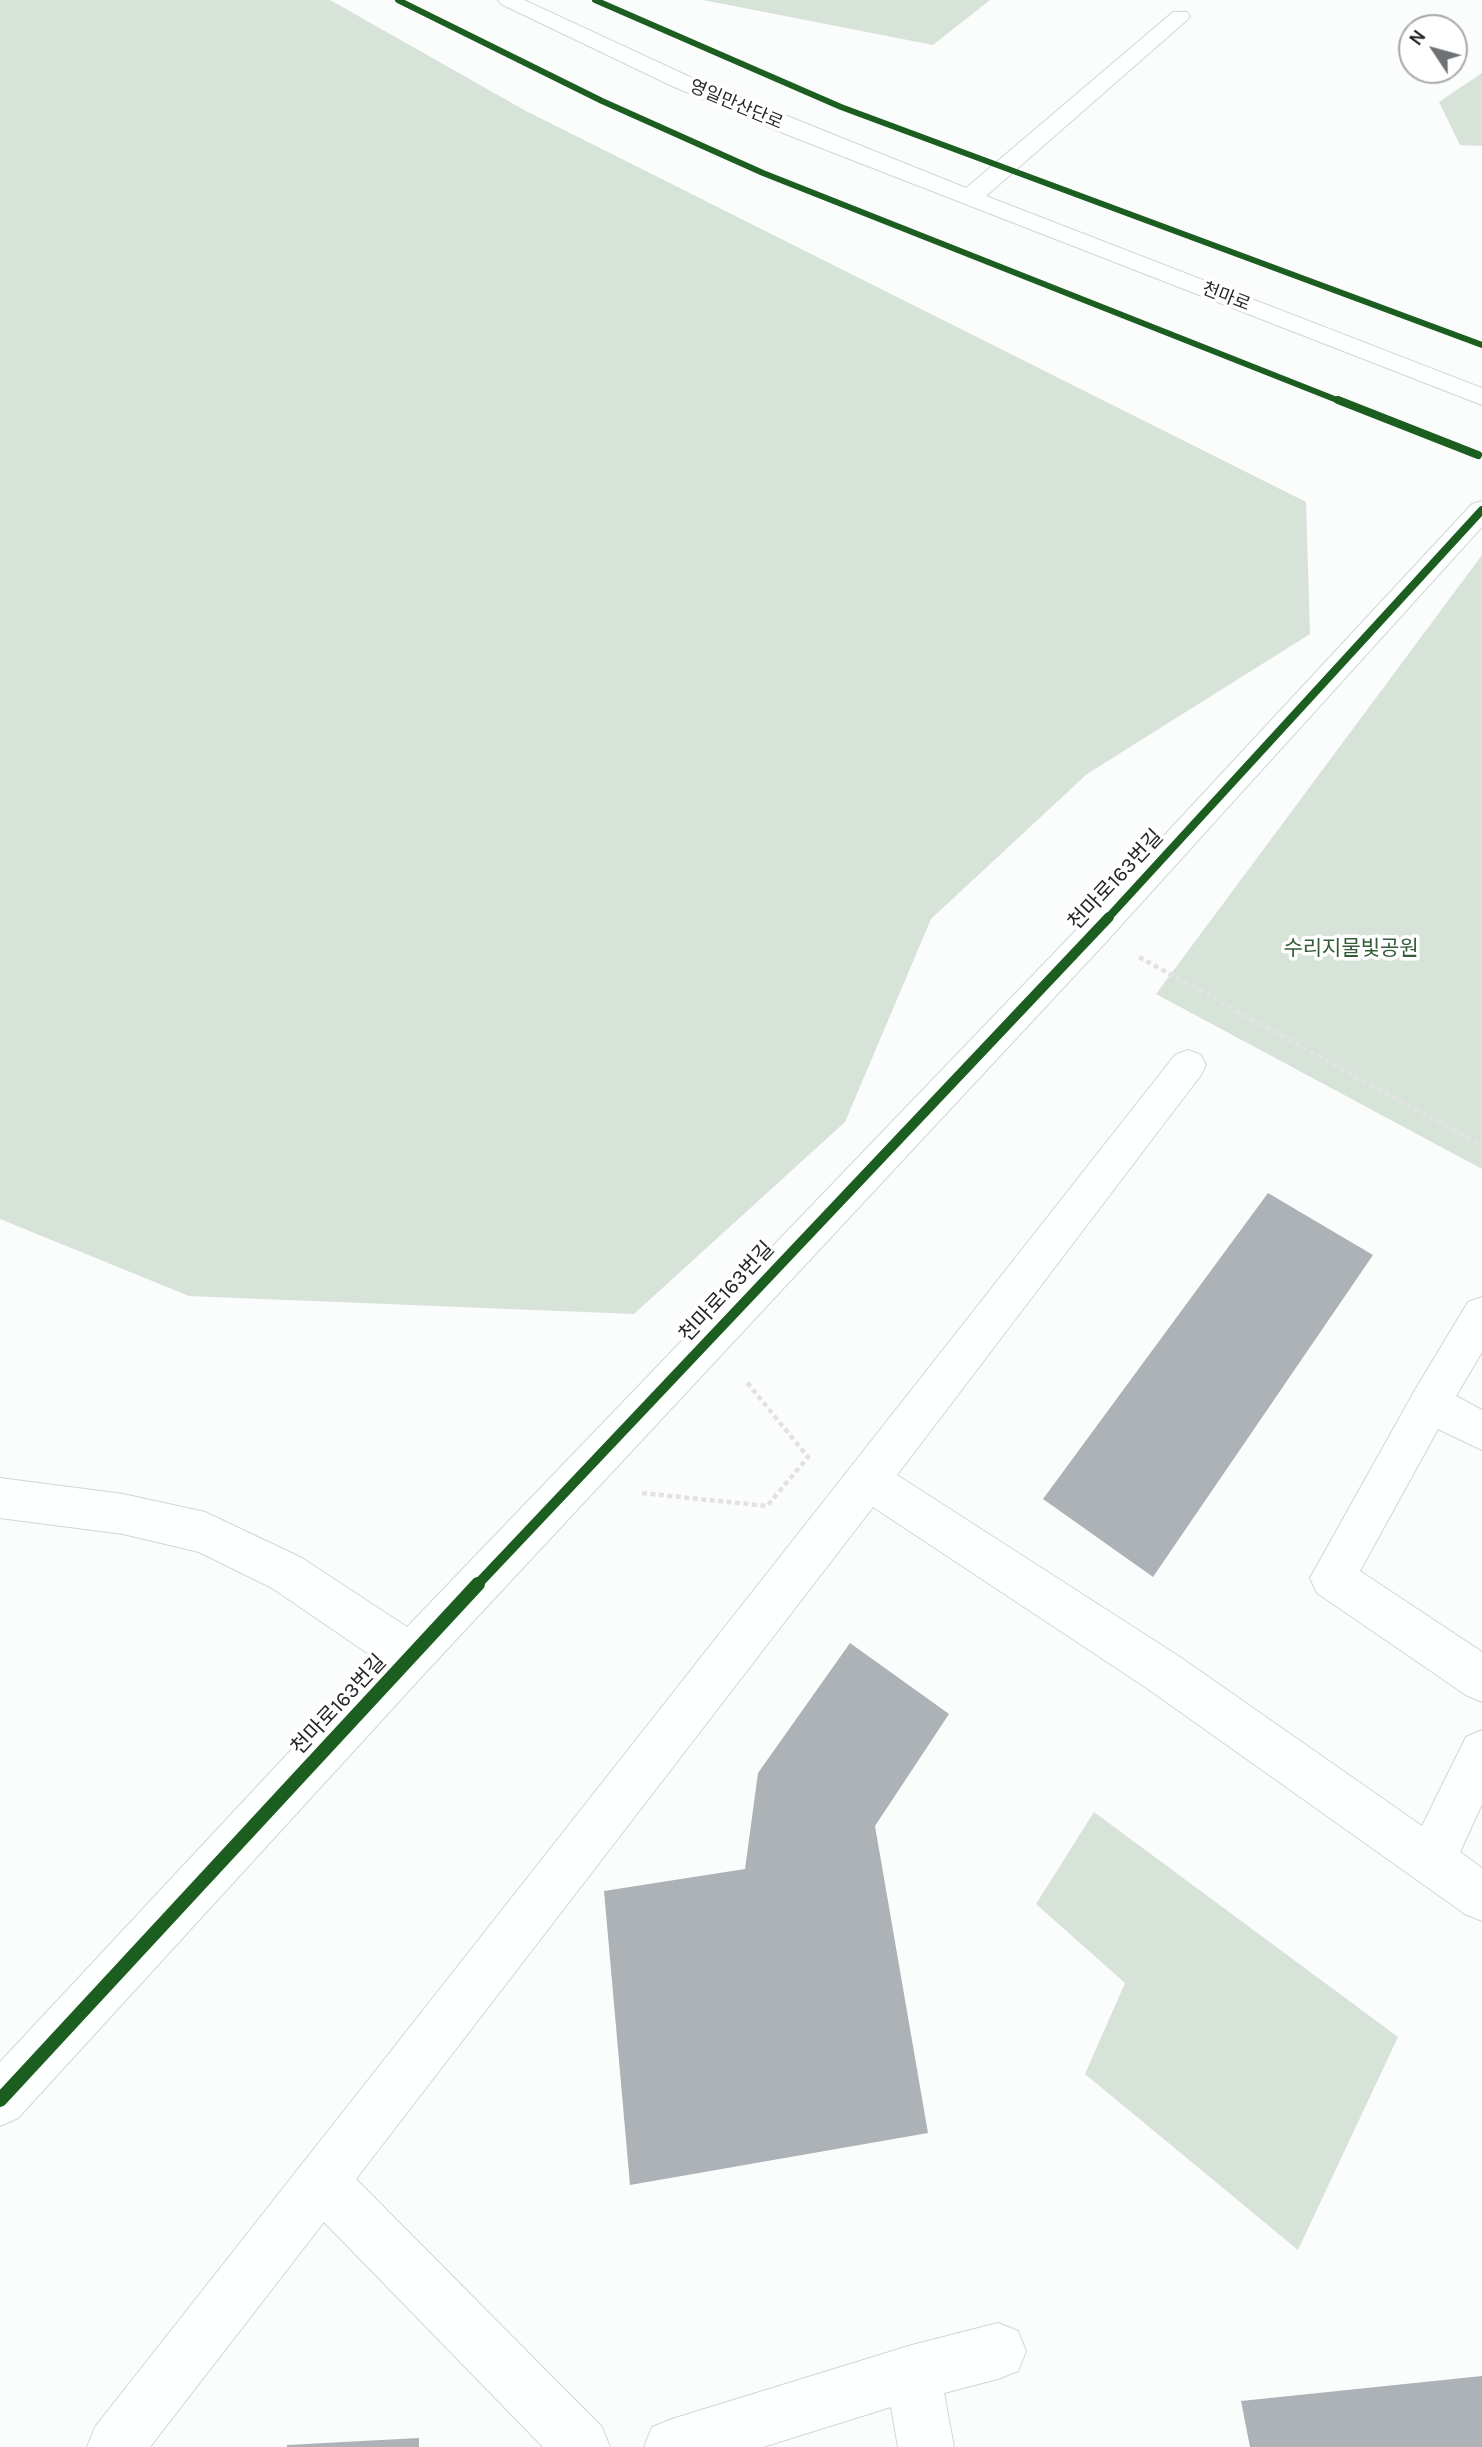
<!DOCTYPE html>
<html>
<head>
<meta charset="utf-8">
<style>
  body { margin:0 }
  #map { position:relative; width:1482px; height:2447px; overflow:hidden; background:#fbfcfc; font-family:Karla,sans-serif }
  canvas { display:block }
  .north { position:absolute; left:1398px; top:14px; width:70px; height:70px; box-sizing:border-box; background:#fff; border:2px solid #a7a9aa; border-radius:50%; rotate:306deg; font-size:19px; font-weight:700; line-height:28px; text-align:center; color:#24272a }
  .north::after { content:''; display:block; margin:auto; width:24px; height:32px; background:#6f7274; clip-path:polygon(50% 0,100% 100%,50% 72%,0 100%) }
</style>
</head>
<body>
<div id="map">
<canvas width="1482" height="2447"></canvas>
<div class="north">N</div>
</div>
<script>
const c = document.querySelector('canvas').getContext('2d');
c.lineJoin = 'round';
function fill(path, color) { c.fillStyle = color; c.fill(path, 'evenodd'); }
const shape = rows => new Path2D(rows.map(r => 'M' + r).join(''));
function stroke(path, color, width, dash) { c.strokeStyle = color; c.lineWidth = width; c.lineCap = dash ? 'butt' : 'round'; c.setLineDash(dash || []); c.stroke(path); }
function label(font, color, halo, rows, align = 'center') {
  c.font = font + ' Karla,"Noto Sans KR",sans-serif'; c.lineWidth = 7; c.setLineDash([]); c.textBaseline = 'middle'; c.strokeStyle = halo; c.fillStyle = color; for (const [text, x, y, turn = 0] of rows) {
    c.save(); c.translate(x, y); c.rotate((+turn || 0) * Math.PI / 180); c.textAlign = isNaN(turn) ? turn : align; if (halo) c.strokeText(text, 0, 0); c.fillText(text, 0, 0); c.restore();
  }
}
fill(shape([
  [0,0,330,0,526,111,1306,502,1310,634,1087,774,931,919,845,1122,634,1314,189,1296,0,1219],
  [703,0,990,0,933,45],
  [1482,73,1482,146,1460,145,1439,102],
  [1482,555,1482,1169,1156,994],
  [1094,1812,1398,2037,1298,2250,1085,2074,1125,1983,1036,1904]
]), '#d7e3d8');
fill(shape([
  [1268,1193,1373,1255,1153,1577,1043,1499],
  [850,1643,949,1714,875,1826,928,2133,630,2185,604,1891,745,1869,758,1773],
  [1482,2376,1482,2447,1250,2447,1241,2401],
  [419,2438,419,2447,287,2447,287,2445]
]), '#adb2b7');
const minor = shape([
  [498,0,524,0,688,76,966,188,1173,12,1187,12,1190,16,1187,20,986,196,1482,388,1482,405,788,135,672,86,501,4,498,0],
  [1482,501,1482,527,1106,942,426,1672,18,2118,0,2126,0,2062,376,1659,272,1588,199,1552,123,1534,0,1518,0,1478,123,1494,205,1512,302,1558,407,1627,1082,924,1472,504,1482,501],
  [1188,1050,1201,1055,1206,1065,1201,1075,897,1475,1180,1657,1422,1826,1466,1737,1482,1730,1482,1804,1460,1852,1482,1868,1482,1921,1465,1914,1148,1689,873,1507,356,2179,602,2427,610,2447,543,2447,324,2222,150,2447,87,2447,95,2427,1175,1055,1188,1050],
  [1482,1297,1482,1352,1456,1396,1482,1410,1482,1450,1438,1429,1360,1571,1482,1652,1482,1702,1466,1695,1317,1593,1310,1578,1415,1390,1468,1302,1482,1297],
  [998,2323,1018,2331,1026,2351,1018,2371,998,2379,944,2393,954,2447,898,2447,891,2407,763,2447,644,2447,652,2427,672,2419,912,2345,998,2323]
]);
stroke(minor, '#d3d6d7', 2);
stroke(shape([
  [1139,957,1482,1146],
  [642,1493,767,1506,808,1457,745,1380]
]), '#e2e2e2', 4.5, [5, 3.5]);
fill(minor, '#feffff');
stroke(shape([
  [398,0,602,101,763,173,1342,402],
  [595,0,841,107,1482,345]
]), '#1b5e20', 6);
stroke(shape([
  [1338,400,1478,455],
  [1107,919,1482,510]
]), '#1b5e20', 8);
stroke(shape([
  [476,1586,1109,917]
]), '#1b5e20', 10);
stroke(shape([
  [0,2100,478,1584]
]), '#1b5e20', 14);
label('18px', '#24272a', '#fff', [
  ["영일만산단로",736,105,23],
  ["천마로",1226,297,21]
]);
label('21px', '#24272a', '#fff', [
  ["천마로163번길",1116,880,-47],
  ["천마로163번길",727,1292,-47],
  ["천마로163번길",339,1705,-47]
]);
label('21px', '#345d37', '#fff', [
  ["수리지물빛공원",1351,949]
]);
</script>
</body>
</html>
